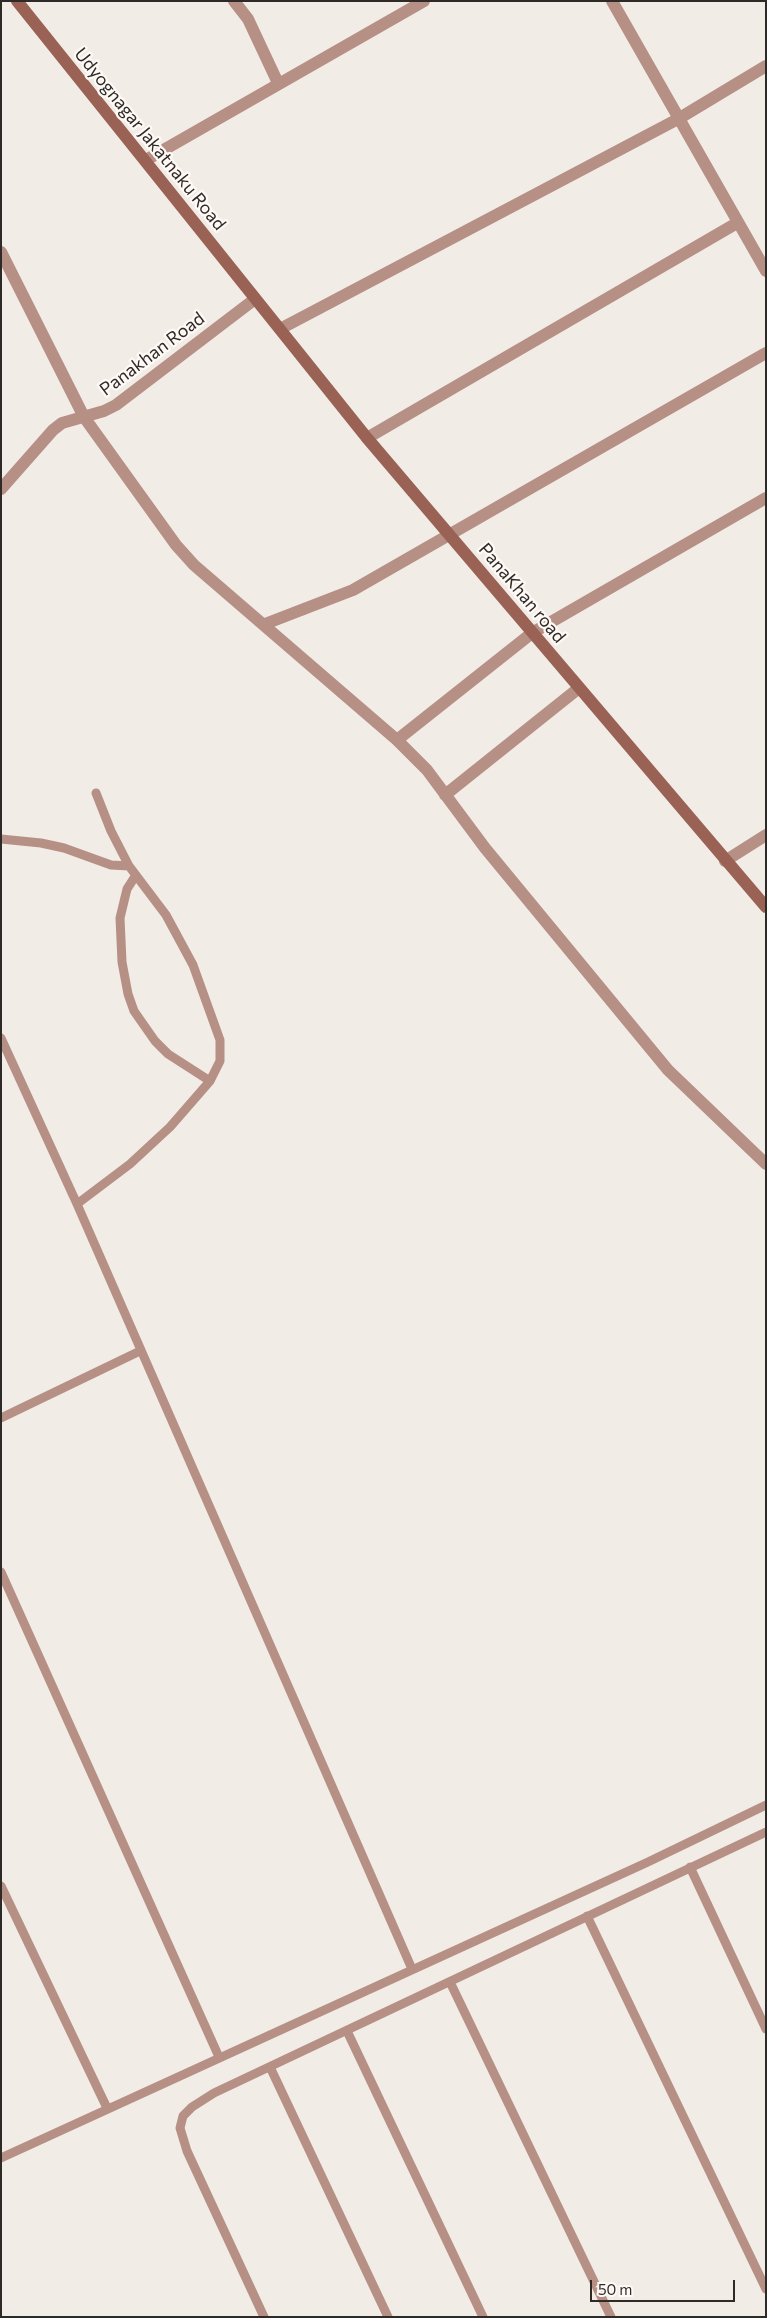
<!DOCTYPE html>
<html>
<head>
<meta charset="utf-8">
<style>
  body { margin:0 }
  #map { position:relative; width:767px; height:2318px; overflow:hidden; background:#f2ece7; font-family:Commissioner,sans-serif }
  canvas { display:block }
  .frame { position:absolute; inset:0; border:2px solid #2d2a28; pointer-events:none }
  .scale { position:absolute; left:590px; top:2280px; width:145px; height:22px; box-sizing:border-box; border:2px solid #2d2a28; border-top:0; padding-left:6px; font-size:15px; line-height:18px; white-space:nowrap; color:#2d2a28; -webkit-text-stroke:4px #fff9f6; paint-order:stroke }
</style>
</head>
<body>
<div id="map">
<canvas width="767" height="2318"></canvas>
<div class="frame"></div>
<div class="scale">50 m</div>
</div>
<script>
const c = document.querySelector('canvas').getContext('2d');
c.lineJoin = 'round';
const shape = rows => new Path2D(rows.map(r => 'M' + r).join(''));
function stroke(path, color, width, dash) { c.strokeStyle = color; c.lineWidth = width; c.lineCap = dash ? 'butt' : 'round'; c.setLineDash(dash || []); c.stroke(path); }
function label(font, color, halo, rows, align = 'center') {
  c.font = font + ' Commissioner,sans-serif'; c.lineWidth = 4.5; c.setLineDash([]); c.textBaseline = 'middle'; c.strokeStyle = halo; c.fillStyle = color; for (const [text, x, y, turn = 0] of rows) {
    c.save(); c.translate(x, y); c.rotate((+turn || 0) * Math.PI / 180); c.textAlign = isNaN(turn) ? turn : align; if (halo) c.strokeText(text, 0, 0); c.fillText(text, 0, 0); c.restore();
  }
}
stroke(shape([
  [1,839,41,843,64,848,111,865,129,866],
  [136,875,127,889,120,918,122,962,128,994,134,1011,155,1041,168,1054,210,1081],
  [1,1038,77,1204,412,1969],
  [77,1204,130,1164,170,1127,210,1081,220,1061,220,1040,193,965,166,915,129,866,111,831,96,793],
  [1,1418,140,1351],
  [1,1572,219,2057],
  [690,1867,766,2029],
  [1,1886,107,2108],
  [587,1916,766,2289],
  [450,1982,611,2317],
  [347,2031,483,2317],
  [270,2067,388,2317],
  [1,2158,648,1862,766,1805],
  [264,2317,187,2151,180,2128,183,2116,192,2107,214,2093,766,1832]
]), '#b79085', 9);
stroke(shape([
  [234,1,248,19,278,83],
  [612,1,766,271],
  [146,160,424,1],
  [1,252,84,417,176,545,194,565,397,740,427,770,485,848,668,1070,766,1164],
  [280,329,678,119,766,66],
  [367,438,737,223],
  [1,489,53,430,62,423,104,411,116,405,255,299],
  [265,624,353,590,766,353],
  [397,740,532,633,766,498],
  [445,795,579,688],
  [725,861,766,835]
]), '#b79085', 12);
stroke(shape([
  [17,1,367,438,766,907]
]), '#9a6254', 12);
label('18px', '#2d2a28', '#fff9f6', [
  ["Udyognagar Jakatnaku Road",150,139,51],
  ["Panakhan Road",152,354,-37],
  ["PanaKhan road",522,593,50]
]);
</script>
</body>
</html>
